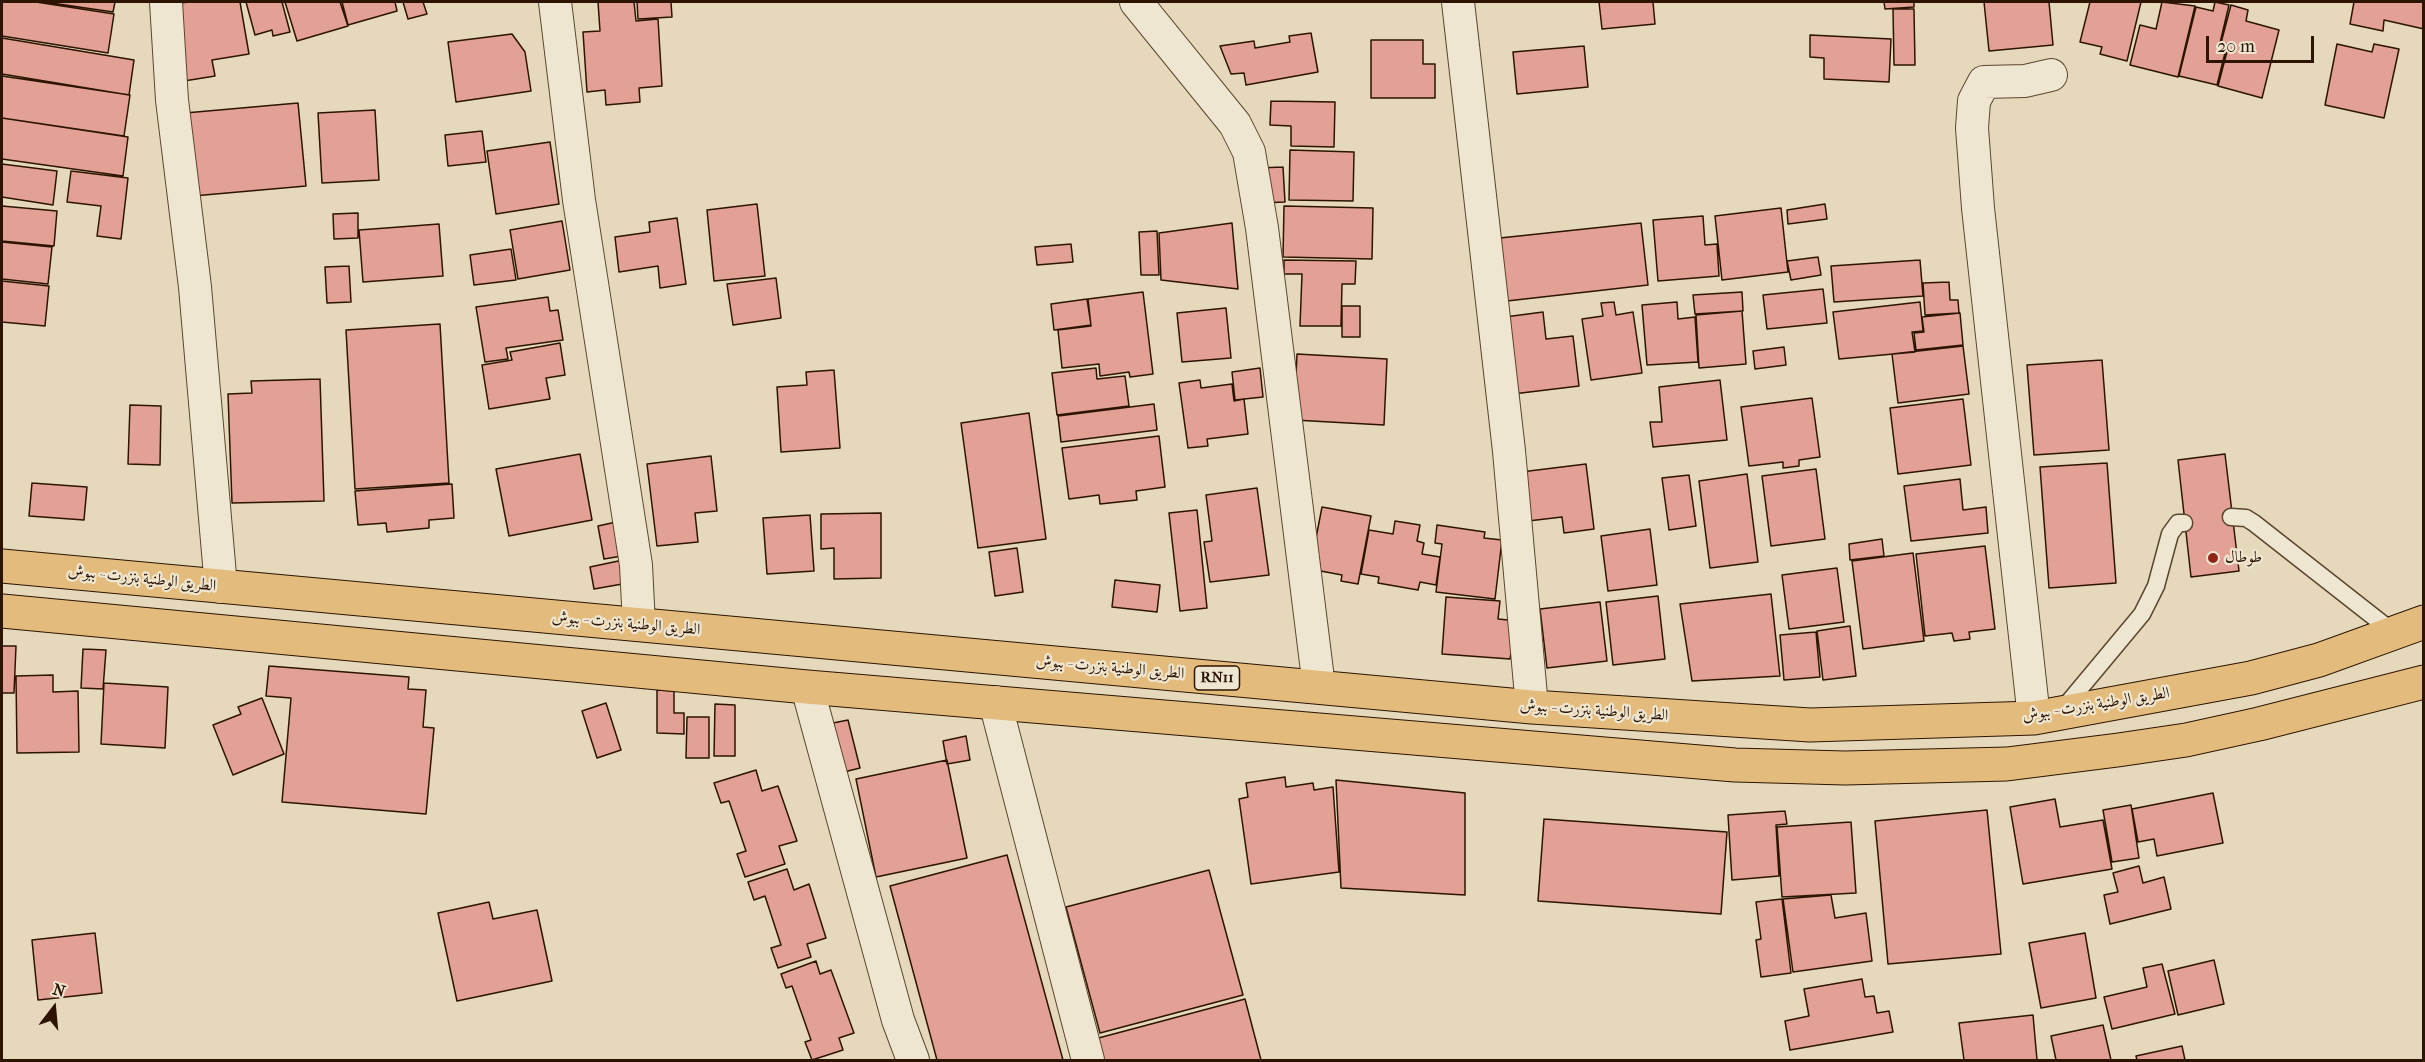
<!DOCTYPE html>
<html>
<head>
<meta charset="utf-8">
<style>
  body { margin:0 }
  #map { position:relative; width:2425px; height:1062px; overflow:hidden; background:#e6d8ba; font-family:"IM FELL French Canon",serif }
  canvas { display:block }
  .frame { position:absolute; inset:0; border:3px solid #2c1400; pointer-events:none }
  .north { position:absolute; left:24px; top:978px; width:60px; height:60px; -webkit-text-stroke:4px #efe6d2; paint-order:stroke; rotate:16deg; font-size:16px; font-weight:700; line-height:24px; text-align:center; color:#2c1400 }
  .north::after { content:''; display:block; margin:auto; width:21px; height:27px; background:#2c1400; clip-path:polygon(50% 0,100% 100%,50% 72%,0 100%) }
  .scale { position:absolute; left:2206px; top:36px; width:108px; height:27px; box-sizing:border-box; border:3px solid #2c1400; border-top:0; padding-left:8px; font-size:18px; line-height:21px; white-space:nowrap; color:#2c1400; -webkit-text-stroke:4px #efe6d2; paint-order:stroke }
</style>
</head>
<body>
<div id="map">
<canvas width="2425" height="1062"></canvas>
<div class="frame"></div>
<div class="north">N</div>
<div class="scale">20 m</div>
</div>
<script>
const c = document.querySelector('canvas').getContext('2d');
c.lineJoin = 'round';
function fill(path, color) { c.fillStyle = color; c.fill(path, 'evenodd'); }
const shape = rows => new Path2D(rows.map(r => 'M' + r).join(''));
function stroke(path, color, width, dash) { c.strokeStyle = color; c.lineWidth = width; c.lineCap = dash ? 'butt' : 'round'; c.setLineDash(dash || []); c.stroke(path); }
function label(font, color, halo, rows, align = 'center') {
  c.font = font + ' "IM FELL French Canon",Amiri,serif'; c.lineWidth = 4.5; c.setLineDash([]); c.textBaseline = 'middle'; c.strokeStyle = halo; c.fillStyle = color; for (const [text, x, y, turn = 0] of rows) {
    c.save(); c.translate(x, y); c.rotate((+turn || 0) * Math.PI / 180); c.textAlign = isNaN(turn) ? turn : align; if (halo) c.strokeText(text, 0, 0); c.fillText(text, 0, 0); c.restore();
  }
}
const building = shape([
  [2,2,36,2,114,14,108,53,2,36,2,2],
  [45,2,115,2,113,12,45,2],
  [189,2,240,2,249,54,212,60,215,76,184,81,172,4,189,2],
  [246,2,282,2,290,32,273,36,272,30,255,35,246,2],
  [285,2,340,2,348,26,297,41,285,2],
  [342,2,395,2,397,11,348,25,342,2],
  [403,2,423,2,427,14,408,19,403,2],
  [598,2,634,2,636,21,658,19,662,86,639,88,640,102,606,105,605,90,587,92,583,32,600,31,598,2],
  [637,2,671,2,672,17,638,19,637,2],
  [1599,2,1653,2,1655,24,1602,29,1599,2],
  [1884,2,1914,2,1914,7,1885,9,1884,2],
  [1984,2,2049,2,2053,45,1989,51,1984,2],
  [2090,2,2141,2,2127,61,2100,54,2102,47,2080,42,2090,2],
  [2162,2,2195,6,2178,77,2130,65,2140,25,2156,29,2162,2],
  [2215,2,2229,5,2220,43,2227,45,2217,85,2179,76,2196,7,2213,11,2215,2],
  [2354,2,2424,2,2424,29,2384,20,2383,31,2350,24,2354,2],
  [2231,5,2248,10,2246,21,2279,30,2262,98,2218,86,2229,44,2221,43,2231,5],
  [1893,9,1914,9,1915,65,1894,65,1893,9],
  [1311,33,1318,72,1246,85,1244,73,1231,74,1220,46,1254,41,1255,48,1290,42,1289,36,1311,33],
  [512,34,525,52,531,91,456,102,448,42,512,34],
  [1810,35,1891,39,1889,82,1824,79,1824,58,1810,57,1810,35],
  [2,38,134,60,129,95,2,74,2,38],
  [1371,40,1423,40,1423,64,1435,64,1435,98,1371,98,1371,40],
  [2337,44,2372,52,2374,44,2399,49,2384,118,2325,105,2337,44],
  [1584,46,1588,87,1517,94,1513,52,1584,46],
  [2,76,130,95,124,136,2,118,2,76],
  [1271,101,1335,102,1334,147,1291,146,1291,126,1270,125,1271,101],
  [298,103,306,186,193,196,185,113,298,103],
  [375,110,379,180,322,183,318,113,375,110],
  [2,118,128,137,123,176,2,159,2,118],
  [482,131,486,162,448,166,445,135,482,131],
  [550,142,559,204,496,214,487,151,550,142],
  [1290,150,1354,152,1353,201,1289,200,1290,150],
  [2,164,57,171,53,205,2,197,2,164],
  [1283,167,1285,202,1260,203,1258,168,1283,167],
  [71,171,128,178,121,239,97,236,101,206,67,202,71,171],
  [757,204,765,276,714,281,707,210,757,204],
  [1825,204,1827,219,1788,224,1787,210,1825,204],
  [2,206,57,211,54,246,2,241,2,206],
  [1284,206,1373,208,1372,259,1283,257,1284,206],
  [1781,208,1788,272,1722,280,1715,216,1781,208],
  [358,213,358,238,334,239,333,214,358,213],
  [1703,216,1705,245,1717,244,1719,276,1658,281,1653,220,1703,216],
  [677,218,686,284,660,288,658,266,619,272,615,237,650,232,649,222,677,218],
  [562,221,570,270,518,279,510,230,562,221],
  [1232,223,1238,289,1161,280,1159,233,1232,223],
  [1641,223,1648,285,1507,301,1500,238,1641,223],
  [439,224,443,276,363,282,359,230,439,224],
  [1157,231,1159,275,1141,275,1139,232,1157,231],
  [2,242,52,247,48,284,2,279,2,242],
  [1071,244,1073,262,1037,265,1035,247,1071,244],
  [511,249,516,280,474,285,470,255,511,249],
  [1818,257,1821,275,1791,280,1787,261,1818,257],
  [1284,260,1356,261,1355,284,1342,284,1341,326,1300,326,1302,274,1284,274,1284,260],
  [1920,260,1923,296,1834,302,1831,266,1920,260],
  [349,266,351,302,327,303,325,267,349,266],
  [776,278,781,318,733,325,727,284,776,278],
  [2,281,49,286,45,326,2,322,2,281],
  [1949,282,1950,300,1958,300,1959,313,1925,315,1923,283,1949,282],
  [1823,289,1827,323,1767,329,1763,295,1823,289],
  [1143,292,1153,374,1130,377,1129,372,1100,376,1099,364,1062,368,1058,330,1091,326,1088,299,1143,292],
  [1742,292,1743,311,1695,314,1693,295,1742,292],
  [548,297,550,311,558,310,563,340,506,348,508,359,485,362,476,307,548,297],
  [1087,299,1091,325,1054,330,1051,304,1087,299],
  [1614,302,1616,315,1633,312,1642,373,1591,380,1582,319,1603,316,1601,303,1614,302],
  [1677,302,1678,319,1695,317,1698,362,1647,365,1642,305,1677,302],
  [1920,302,1923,331,1912,332,1915,352,1839,359,1833,312,1920,302],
  [1342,306,1360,306,1360,337,1342,337,1342,306],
  [1226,308,1231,358,1182,362,1177,313,1226,308],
  [1742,311,1746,364,1699,368,1696,315,1742,311],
  [1543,312,1546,339,1573,336,1579,386,1513,394,1505,317,1543,312],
  [1960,313,1963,345,1916,350,1914,333,1924,332,1922,317,1960,313],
  [440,324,449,483,355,489,346,330,440,324],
  [560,343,565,375,546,378,550,399,489,409,482,365,512,360,510,352,560,343],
  [1963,346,1969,394,1898,403,1892,354,1963,346],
  [1784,347,1786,365,1755,369,1753,351,1784,347],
  [1297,354,1387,359,1384,425,1294,420,1297,354],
  [2102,360,2109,450,2034,455,2027,365,2102,360],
  [1096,368,1097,379,1125,376,1129,406,1057,415,1052,373,1096,368],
  [1260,368,1263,397,1235,400,1232,372,1260,368],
  [834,370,840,448,781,452,777,387,807,385,806,372,834,370],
  [320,379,324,501,232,503,228,394,252,393,251,381,320,379],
  [1200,380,1201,388,1232,384,1234,401,1244,399,1248,434,1207,439,1208,446,1188,448,1179,383,1200,380],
  [1720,380,1727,440,1653,447,1650,422,1662,422,1659,387,1720,380],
  [1812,398,1820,457,1799,460,1799,466,1783,468,1783,462,1749,466,1741,407,1812,398],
  [1963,399,1971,465,1898,474,1890,408,1963,399],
  [1154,404,1157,430,1061,442,1058,416,1154,404],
  [130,405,161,406,160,465,128,464,130,405],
  [1029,413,1046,539,978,548,961,423,1029,413],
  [1159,436,1165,487,1136,491,1137,500,1100,504,1099,495,1069,499,1062,448,1159,436],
  [580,454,592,520,509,536,496,469,580,454],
  [2225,454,2239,571,2191,577,2178,460,2225,454],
  [711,456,717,511,695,513,698,542,657,546,647,464,711,456],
  [2107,463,2116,583,2049,588,2040,467,2107,463],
  [1586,464,1594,529,1564,533,1562,517,1528,521,1521,472,1586,464],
  [1816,469,1825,539,1771,546,1762,476,1816,469],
  [1747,474,1758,562,1710,568,1699,481,1747,474],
  [1689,475,1696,526,1669,530,1662,478,1689,475],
  [1960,479,1963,510,1986,507,1988,533,1911,541,1904,486,1960,479],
  [32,483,87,487,84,520,29,516,32,483],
  [452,484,454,518,429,520,429,528,387,532,386,523,358,525,355,491,452,484],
  [1257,488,1269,575,1210,582,1204,542,1212,541,1206,495,1257,488],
  [1322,507,1371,516,1358,584,1341,581,1342,575,1310,569,1322,507],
  [1197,510,1207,608,1180,611,1169,513,1197,510],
  [881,513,881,578,834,579,834,548,821,549,821,514,881,513],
  [810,515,814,571,767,574,763,518,810,515],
  [1395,521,1420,525,1417,541,1424,543,1422,554,1440,557,1436,585,1420,582,1418,590,1378,583,1379,577,1361,574,1369,530,1393,534,1395,521],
  [616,522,622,556,604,559,598,526,616,522],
  [1437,525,1485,532,1484,538,1502,540,1495,599,1436,592,1442,544,1435,543,1437,525],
  [1650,529,1657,585,1608,591,1601,536,1650,529],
  [1882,539,1884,556,1850,560,1849,544,1882,539],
  [1985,546,1995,629,1969,632,1970,639,1954,641,1952,633,1925,636,1916,554,1985,546],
  [1017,548,1023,592,995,596,989,552,1017,548],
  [1913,553,1924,641,1863,649,1852,561,1913,553],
  [623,560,628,583,594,589,590,567,623,560],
  [1837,568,1844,622,1789,629,1782,575,1837,568],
  [1115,580,1160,585,1157,612,1112,607,1115,580],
  [1771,594,1780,676,1692,681,1680,604,1771,594],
  [1658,596,1665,659,1613,665,1606,602,1658,596],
  [1446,597,1500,601,1498,619,1518,621,1516,653,1511,653,1510,659,1442,654,1446,597],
  [1600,602,1607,661,1547,668,1540,609,1600,602],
  [1850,626,1856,676,1823,680,1817,631,1850,626],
  [1816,632,1820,677,1784,680,1780,635,1816,632],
  [2,646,16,646,14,693,2,693,2,646],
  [83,649,106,650,103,689,81,688,83,649],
  [269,666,409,677,408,689,426,690,423,727,434,728,426,814,282,802,291,698,266,696,269,666],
  [53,675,53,692,78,691,79,752,17,753,16,676,53,675],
  [104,683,168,687,165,748,101,744,104,683],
  [657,690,674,691,674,713,684,713,684,734,657,733,657,690],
  [262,698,284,754,233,775,213,725,241,714,238,707,262,698],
  [606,703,621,750,597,758,582,711,606,703],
  [715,704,735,705,735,756,714,756,715,704],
  [687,717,709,717,709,758,686,758,687,717],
  [848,720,860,768,840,773,828,724,848,720],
  [966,736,970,760,947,764,943,741,966,736],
  [947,760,967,858,876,877,856,779,947,760],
  [756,770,762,791,778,786,797,841,779,846,785,864,745,877,737,854,746,851,729,801,721,803,714,783,756,770],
  [1285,777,1286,787,1313,783,1314,790,1333,787,1339,872,1251,884,1239,799,1248,797,1246,783,1285,777],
  [1336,780,1465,793,1465,895,1341,888,1336,780],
  [2213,793,2223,843,2157,856,2154,839,2138,842,2132,809,2213,793],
  [2055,799,2060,827,2103,820,2112,869,2023,884,2010,807,2055,799],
  [2131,805,2139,858,2112,862,2103,810,2131,805],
  [1987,810,2001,954,1888,964,1875,821,1987,810],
  [1785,811,1787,824,1776,825,1779,876,1732,880,1728,815,1785,811],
  [1544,819,1727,832,1721,914,1538,901,1544,819],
  [1851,822,1856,893,1782,897,1777,827,1851,822],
  [1007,855,1063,1060,937,1060,890,886,1007,855],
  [2139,866,2143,883,2164,877,2171,909,2110,924,2104,895,2118,892,2113,873,2139,866],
  [787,869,794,890,809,884,826,938,807,944,811,957,778,968,771,948,781,945,765,896,754,900,748,882,787,869],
  [1209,870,1243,995,1100,1033,1066,907,1209,870],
  [1831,895,1835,918,1866,913,1872,961,1793,972,1783,899,1831,895],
  [1782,899,1791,973,1761,977,1756,940,1761,939,1756,902,1782,899],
  [489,902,493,919,537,910,552,981,457,1001,438,913,489,902],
  [95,933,102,993,38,1000,32,940,95,933],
  [2085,933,2096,998,2041,1008,2029,943,2085,933],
  [2214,960,2224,1004,2178,1015,2168,971,2214,960],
  [816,961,820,974,831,970,854,1033,839,1038,843,1050,812,1060,805,1042,811,1040,792,986,786,988,781,974,816,961],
  [2162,964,2175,1014,2112,1029,2104,997,2147,987,2143,968,2162,964],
  [1862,979,1865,997,1874,996,1877,1013,1889,1011,1893,1032,1790,1050,1785,1021,1809,1016,1804,989,1862,979],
  [1245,999,1261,1060,1097,1060,1091,1040,1245,999],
  [2033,1015,2037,1060,1964,1060,1959,1023,2033,1015],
  [2103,1025,2111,1060,2056,1060,2051,1036,2103,1025],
  [2182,1046,2185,1060,2137,1060,2136,1056,2182,1046]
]);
fill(building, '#e3a195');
stroke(building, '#2c1400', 1.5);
const service = shape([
  [2231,517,2246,518,2254,523,2393,632],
  [2062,710,2142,614,2156,586,2170,534,2178,523,2184,523]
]);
const minor = shape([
  [166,2,172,100,195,287,221,587],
  [555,2,579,200,636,565,639,625],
  [1136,2,1235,124,1249,152,1262,228,1319,687],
  [1458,2,1509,451,1532,707],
  [807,687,898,1020,913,1060],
  [995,702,1088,1060],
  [2034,718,1978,208,1972,128,1974,101,1984,82,2025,81,2051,75]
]);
const primary = shape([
  [2,566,1532,707,1810,725,2034,718,2251,678,2319,660,2424,622],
  [2,611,807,687,1735,765,1845,768,2007,764,2118,750,2186,740,2259,724,2424,682]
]);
stroke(service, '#5a452e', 19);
stroke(minor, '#5a452e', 34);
stroke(primary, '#2c1400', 35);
stroke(service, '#efe6d2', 16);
stroke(minor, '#efe6d2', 32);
stroke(primary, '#e3bc7d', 33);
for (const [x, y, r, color] of [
  [2213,558,6,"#8f2418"]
]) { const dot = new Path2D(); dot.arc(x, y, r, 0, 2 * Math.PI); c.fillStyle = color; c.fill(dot); stroke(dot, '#efe6d2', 2); }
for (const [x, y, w] of [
  [1217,678,45]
]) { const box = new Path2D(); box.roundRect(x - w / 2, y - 12, w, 24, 4.5); c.fillStyle = '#efe6d2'; c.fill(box); stroke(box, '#2c1400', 1.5); }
label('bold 15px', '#2c1400', null, [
  ["RN11",1217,678]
]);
label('16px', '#2c1400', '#efe6d2', [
  ["طوطال",2225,558]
], 'left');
label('16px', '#2c1400', '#efe6d2', [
  ["الطريق الوطنية بنزرت - ببوش",142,579,6],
  ["الطريق الوطنية بنزرت - ببوش",626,624,5],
  ["الطريق الوطنية بنزرت - ببوش",1110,668,5],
  ["الطريق الوطنية بنزرت - ببوش",2096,705,-9],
  ["الطريق الوطنية بنزرت - ببوش",1594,711,4]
]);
</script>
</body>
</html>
